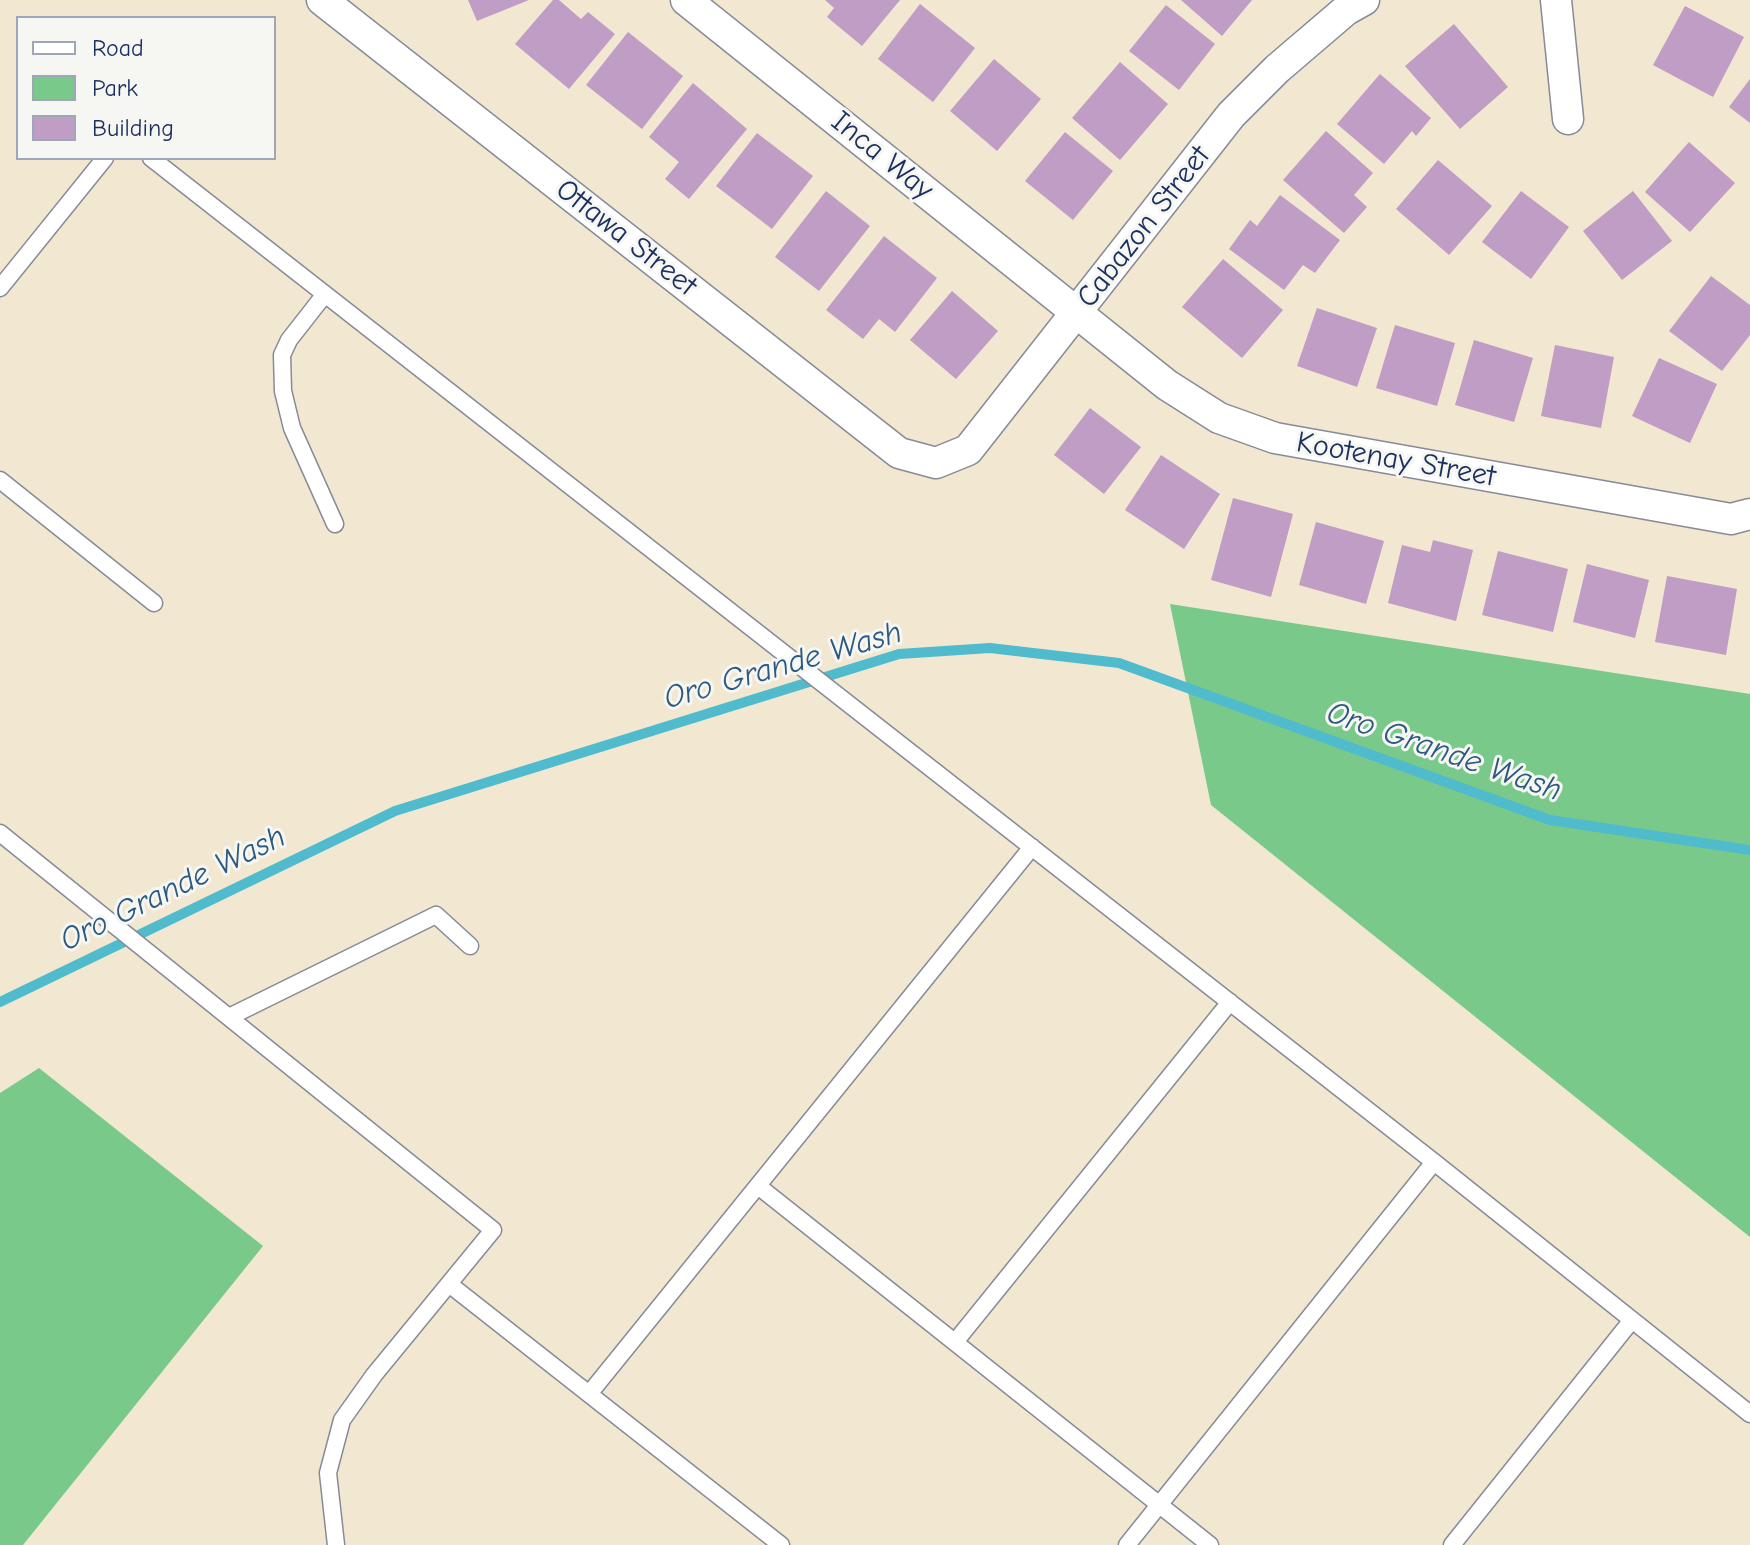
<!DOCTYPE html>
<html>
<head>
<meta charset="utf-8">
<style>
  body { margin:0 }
  #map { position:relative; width:1750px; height:1545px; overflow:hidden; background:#f2e7d1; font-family:"Comic Neue",sans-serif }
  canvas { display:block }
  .legend { position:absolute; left:16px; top:16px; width:260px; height:144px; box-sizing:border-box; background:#f6f6f2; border:2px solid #9ea6b7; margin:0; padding:10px 14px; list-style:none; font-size:24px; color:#1b2f5e }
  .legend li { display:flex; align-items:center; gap:16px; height:40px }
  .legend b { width:40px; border:2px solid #9ea6b7 }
</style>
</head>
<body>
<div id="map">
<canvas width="1750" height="1545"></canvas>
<ul class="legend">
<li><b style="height:10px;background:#fff"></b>Road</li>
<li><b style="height:22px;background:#79c98a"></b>Park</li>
<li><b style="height:22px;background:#bf9dc5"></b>Building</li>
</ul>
</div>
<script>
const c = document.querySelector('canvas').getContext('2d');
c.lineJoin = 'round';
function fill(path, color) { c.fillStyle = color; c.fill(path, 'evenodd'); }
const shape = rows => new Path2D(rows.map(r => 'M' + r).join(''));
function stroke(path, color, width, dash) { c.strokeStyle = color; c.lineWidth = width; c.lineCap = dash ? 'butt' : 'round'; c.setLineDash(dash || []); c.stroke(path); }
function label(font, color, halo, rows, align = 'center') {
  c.font = font + ' "Comic Neue",sans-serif'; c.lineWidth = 6; c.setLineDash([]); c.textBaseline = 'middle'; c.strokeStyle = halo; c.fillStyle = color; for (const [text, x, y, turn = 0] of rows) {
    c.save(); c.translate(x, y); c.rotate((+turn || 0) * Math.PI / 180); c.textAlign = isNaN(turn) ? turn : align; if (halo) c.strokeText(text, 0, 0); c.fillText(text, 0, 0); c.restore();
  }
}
fill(shape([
  [1170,604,1750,694,1750,1237,1211,805],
  [39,1068,263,1246,23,1545,0,1545,0,1093]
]), '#79c98a');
stroke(shape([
  [0,1002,395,811,899,654,990,648,1119,663,1550,820,1750,850]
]), '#50bbcc', 10);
fill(shape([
  [468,0,529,0,477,21],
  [553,0,559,0,581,19,588,12,615,34,569,89,515,44],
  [825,0,900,0,862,46,827,17,834,8],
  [1181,0,1252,0,1222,36],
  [920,4,975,48,933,102,878,59],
  [1166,5,1215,44,1179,90,1129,51],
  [1685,6,1744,37,1713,97,1653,65],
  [1454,24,1508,87,1460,129,1405,66],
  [628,32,683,76,642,129,586,85],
  [994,59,1041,99,997,151,950,111],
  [1120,62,1168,104,1120,160,1072,118],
  [1380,74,1431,118,1416,136,1412,131,1384,164,1337,124],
  [1750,79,1750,123,1729,107],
  [693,83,747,129,689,199,665,179,679,162,649,137],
  [1326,131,1373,173,1354,195,1367,207,1344,233,1283,180],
  [1065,132,1113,171,1073,220,1025,181],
  [757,133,813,176,772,229,716,186],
  [1689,142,1735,183,1690,232,1645,192],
  [1438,160,1492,206,1449,255,1396,209],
  [826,191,870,226,819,291,775,257],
  [1521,191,1569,227,1531,279,1482,242],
  [1633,191,1672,241,1622,280,1583,231],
  [1280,195,1340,240,1315,273,1303,265,1284,290,1229,249,1250,220,1257,226],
  [884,236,937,278,895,332,879,319,863,339,826,310],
  [1223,259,1283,310,1242,358,1182,307],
  [1711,276,1750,305,1750,335,1722,371,1669,331],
  [952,291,998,331,956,379,910,340],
  [1317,308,1377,328,1357,387,1297,366],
  [1395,325,1455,343,1437,406,1376,388],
  [1474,340,1533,358,1514,422,1455,405],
  [1555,345,1614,357,1601,428,1541,416],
  [1659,358,1717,384,1690,443,1632,416],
  [1090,408,1141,447,1104,494,1054,455],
  [1161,455,1220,494,1184,549,1125,510],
  [1233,498,1293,514,1271,597,1211,580],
  [1316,522,1384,541,1366,604,1299,585],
  [1433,540,1473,550,1456,621,1388,603,1402,545,1430,552],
  [1498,551,1568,569,1553,632,1482,615],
  [1587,564,1649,580,1635,638,1573,622],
  [1667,576,1737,589,1726,655,1655,642]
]), '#bf9dc5');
const lane = shape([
  [151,158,1434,1162,1750,1414],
  [0,288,105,158],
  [325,294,289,340,282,355,283,391,292,428,335,524],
  [0,480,154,603],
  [0,833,493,1230,374,1375,342,1420,328,1473,336,1545],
  [229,1017,436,915,470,946],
  [758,1186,1210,1545],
  [449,1284,781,1545],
  [955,1342,1230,1002],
  [589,1394,1032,847],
  [1127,1545,1434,1162],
  [1452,1545,1632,1320]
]);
const street = shape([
  [322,0,899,453,936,463,968,450,1231,115,1277,69,1346,10,1364,0],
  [686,0,1167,385,1219,418,1275,438,1731,519,1750,514],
  [1556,0,1568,119]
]);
stroke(lane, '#868b98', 19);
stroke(street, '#868b98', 33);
stroke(lane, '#fff', 16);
stroke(street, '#fff', 30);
label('30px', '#1b2f5e', '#f6f6f2', [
  ["Inca Way",882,156,39],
  ["Cabazon Street",1144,227,-52],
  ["Ottawa Street",626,238,38],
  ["Kootenay Street",1396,460,10]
]);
label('italic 32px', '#2b597f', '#f6f6f2', [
  ["Oro Grande Wash",783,666,-16],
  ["Oro Grande Wash",1444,752,19],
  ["Oro Grande Wash",173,889,-26]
]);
</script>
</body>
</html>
